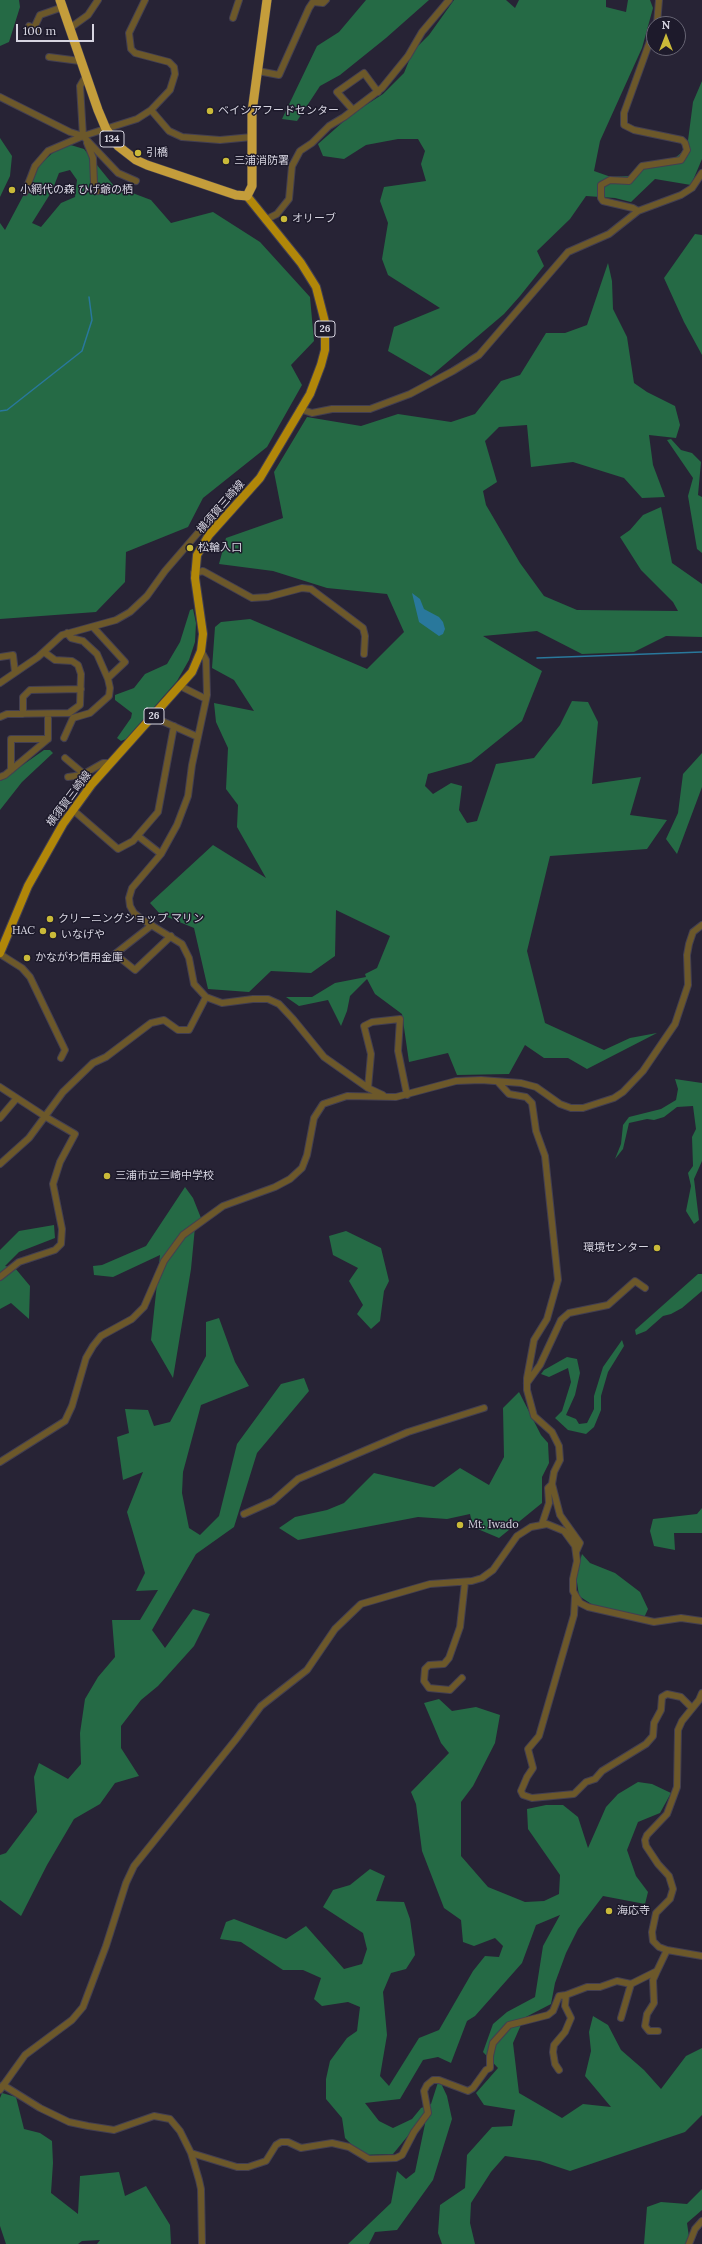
<!DOCTYPE html>
<html>
<head>
<meta charset="utf-8">
<style>
  body { margin:0 }
  #map { position:relative; width:702px; height:2244px; overflow:hidden; background:#272335; font-family:Lora,serif }
  canvas { display:block }
  .north { position:absolute; left:646px; top:16px; width:40px; height:40px; box-sizing:border-box; background:#1d1a2b; border:1px solid #676574; border-radius:50%; rotate:0deg; font-size:11px; font-weight:700; line-height:16px; text-align:center; color:#d7d5e1 }
  .north::after { content:''; display:block; margin:auto; width:14px; height:18px; background:#caba39; clip-path:polygon(50% 0,100% 100%,50% 72%,0 100%) }
  .scale { position:absolute; left:16px; top:24px; width:78px; height:18px; box-sizing:border-box; border:2px solid #d7d5e1; border-top:0; padding-left:5px; font-size:12px; line-height:14px; white-space:nowrap; color:#d7d5e1; -webkit-text-stroke:3px #1d1a2b; paint-order:stroke }
</style>
</head>
<body>
<div id="map">
<canvas width="702" height="2244"></canvas>
<div class="north">N</div>
<div class="scale">100 m</div>
</div>
<script>
const c = document.querySelector('canvas').getContext('2d');
c.lineJoin = 'round';
function fill(path, color) { c.fillStyle = color; c.fill(path, 'evenodd'); }
const shape = rows => new Path2D(rows.map(r => 'M' + r).join(''));
function stroke(path, color, width, dash) { c.strokeStyle = color; c.lineWidth = width; c.lineCap = dash ? 'butt' : 'round'; c.setLineDash(dash || []); c.stroke(path); }
function label(font, color, halo, rows, align = 'center') {
  c.font = font + ' Lora,"Noto Sans JP",serif'; c.lineWidth = 3; c.setLineDash([]); c.textBaseline = 'middle'; c.strokeStyle = halo; c.fillStyle = color; for (const [text, x, y, turn = 0] of rows) {
    c.save(); c.translate(x, y); c.rotate((+turn || 0) * Math.PI / 180); c.textAlign = isNaN(turn) ? turn : align; if (halo) c.strokeText(text, 0, 0); c.fillText(text, 0, 0); c.restore();
  }
}
fill(shape([
  [0,0,19,0,20,7,9,42,0,46],
  [366,0,429,0,386,38,340,75,320,86,297,121,282,119,317,46,339,32],
  [454,0,506,0,515,8,519,0,606,0,606,7,626,12,628,0,650,0,653,8,642,48,600,141,594,171,611,177,629,176,639,164,675,158,687,148,693,102,702,81,702,159,691,185,655,179,631,202,615,198,586,196,570,219,537,251,544,266,520,296,504,314,431,376,388,351,394,327,440,308,388,275,382,259,388,223,380,201,384,187,426,181,421,164,425,151,418,139,398,139,366,145,344,159,323,156,318,144,352,114,383,94,404,73,413,51,429,35],
  [0,138,12,156,10,176,0,197],
  [64,143,84,149,114,186,151,200,171,223,213,212,260,242,310,297,314,341,291,365,302,385,267,447,203,498,188,527,126,552,125,582,96,612,0,619,0,223,5,230,40,164],
  [70,170,77,180,75,197,61,203,41,227,32,223,52,191,59,173],
  [695,234,702,235,702,355,684,322,664,278],
  [608,263,612,281,613,309,627,337,634,383,647,392,675,406,680,425,676,438,649,435,653,465,665,497,642,498,624,478,573,462,531,467,527,425,499,427,485,441,497,482,483,491,486,505,520,563,544,596,577,610,678,611,673,602,641,570,620,537,630,530,643,515,661,507,672,563,702,584,702,637,666,636,634,652,582,654,537,631,483,636,542,671,522,721,471,762,428,774,425,786,433,794,451,783,462,786,459,810,467,823,477,821,496,764,534,758,560,725,572,701,588,702,598,722,592,784,641,777,630,815,667,820,647,849,550,856,527,951,545,1023,604,1050,630,1038,657,1033,587,1069,568,1058,544,1058,525,1045,509,1074,457,1075,448,1053,409,1062,402,1014,375,994,367,979,350,996,347,1011,341,1026,328,1000,299,1006,286,997,312,997,335,983,366,977,365,974,377,968,390,936,336,910,335,956,311,973,271,971,249,992,208,989,194,928,160,914,150,903,213,845,266,878,237,827,238,805,226,789,228,748,216,722,214,703,254,711,234,680,212,668,215,627,221,622,250,619,367,669,404,632,387,594,327,588,273,571,219,564,226,538,283,518,274,472,307,417,361,426,398,414,451,422,475,414,501,381,520,375,546,333,565,333,587,325],
  [671,439,681,450,692,453,701,462,698,495,702,497,702,553,697,549,688,496,693,478,667,440],
  [193,609,196,623,195,642,189,660,177,681,126,739,121,741,117,738,131,718,132,713,115,700,115,695,134,688,145,674,167,664,180,642,190,610],
  [44,750,50,750,53,753,22,782,0,810,0,781],
  [702,753,702,787,677,854,666,839,678,813,683,774],
  [675,1079,702,1083,702,1161,694,1179,699,1220,694,1224,686,1211,691,1186,688,1173,693,1166,692,1137,696,1129,693,1106,677,1107,664,1117,654,1120,647,1119,629,1123,623,1149,615,1159,621,1144,623,1125,629,1117,661,1109,676,1100,678,1089],
  [185,1187,193,1198,201,1218,195,1227,191,1269,173,1378,151,1340,160,1255,113,1277,94,1275,93,1266,102,1265,146,1246],
  [54,1225,55,1238,19,1252,5,1266,15,1268,30,1286,29,1319,11,1303,0,1309,0,1250,19,1231],
  [346,1231,381,1248,389,1281,384,1291,380,1321,371,1329,357,1314,363,1305,349,1281,358,1268,333,1255,329,1236],
  [698,1274,702,1274,702,1291,682,1308,671,1314,663,1316,646,1331,636,1335,635,1330],
  [219,1318,235,1362,249,1386,201,1405,183,1472,182,1493,189,1528,200,1535,219,1516,237,1444,281,1384,304,1378,309,1391,257,1453,234,1527,196,1554,152,1630,165,1648,193,1609,210,1614,194,1646,158,1686,141,1700,121,1726,121,1748,139,1776,115,1783,100,1804,74,1819,47,1865,21,1916,0,1900,0,1855,6,1853,37,1812,34,1777,39,1763,68,1779,81,1764,80,1733,85,1699,98,1677,115,1657,112,1620,140,1620,158,1590,136,1591,145,1573,127,1512,143,1472,123,1480,117,1437,129,1433,125,1409,148,1410,154,1426,170,1422,206,1356,206,1322],
  [622,1340,624,1346,608,1372,601,1396,601,1410,594,1427,586,1434,568,1430,555,1418,562,1411,571,1382,568,1368,549,1377,541,1374,544,1370,567,1357,577,1359,580,1373,575,1395,566,1415,576,1419,579,1424,587,1423,594,1409,594,1396,603,1367],
  [519,1392,541,1435,548,1443,549,1463,542,1477,542,1503,499,1538,473,1527,470,1514,447,1519,418,1517,298,1540,279,1528,295,1517,327,1510,344,1503,374,1473,434,1487,460,1468,489,1485,504,1457,503,1408],
  [702,1508,702,1533,674,1533,675,1550,654,1546,650,1531,653,1519,697,1514],
  [582,1554,590,1563,615,1573,640,1592,648,1609,643,1620,596,1607,579,1596,576,1575],
  [439,1699,452,1711,476,1707,500,1715,495,1743,473,1786,461,1802,461,1856,488,1887,525,1902,544,1901,559,1894,560,1875,528,1829,527,1809,546,1805,563,1805,578,1817,588,1848,606,1807,618,1794,638,1782,652,1784,671,1793,660,1813,638,1822,627,1850,636,1876,648,1892,645,1904,603,1896,578,1929,566,1953,555,1983,551,2004,524,2018,513,2043,519,2093,562,2118,583,2104,611,2107,585,2076,591,2051,589,2032,593,2016,608,2025,621,2050,644,2070,661,2089,686,2056,702,2048,702,2115,685,2132,570,2171,540,2161,505,2156,491,2172,471,2203,470,2223,475,2244,442,2244,438,2233,440,2205,465,2188,467,2155,492,2127,512,2126,515,2110,484,2105,476,2093,498,2068,483,2052,493,2024,507,2012,535,1997,543,1946,560,1915,536,1925,522,1963,475,2016,467,2021,451,2063,438,2057,423,2060,400,2099,365,2103,379,2121,393,2128,412,2119,421,2108,431,2104,439,2079,447,2096,452,2119,433,2180,397,2230,375,2232,369,2244,348,2244,391,2203,397,2171,406,2179,415,2172,425,2124,420,2121,393,2154,362,2155,345,2138,342,2118,326,2099,326,2079,330,2061,347,2038,357,2031,360,2007,348,2002,322,2006,314,1999,321,1978,303,1970,283,1970,241,1942,220,1939,226,1922,234,1919,286,1939,306,1926,344,1969,362,1964,367,1949,363,1933,323,1907,333,1890,350,1885,370,1869,385,1876,376,1901,404,1902,410,1919,415,1955,406,1969,391,1973,383,1992,387,2035,380,2076,389,2086,419,2038,439,2030,473,1971,485,1956,499,1957,503,1946,495,1938,474,1946,463,1942,461,1920,444,1908,422,1851,416,1804,411,1792,449,1753,441,1743,424,1703],
  [2,2093,16,2097,24,2129,40,2133,52,2141,53,2163,51,2193,78,2214,80,2176,119,2172,125,2196,146,2186,170,2225,171,2244,97,2244,100,2240,82,2241,78,2244,6,2244,0,2226,0,2098],
  [702,2189,702,2210,687,2223,690,2244,644,2244,647,2207,661,2202,687,2204]
]), '#256a45');
fill(shape([
  [412,593,420,599,424,609,439,617,443,622,445,629,443,634,439,636,419,622]
]), '#29789c');
stroke(shape([
  [0,411,7,410,82,351,92,320,89,297],
  [537,658,702,652]
]), '#29789c', 1.5);
const minor = shape([
  [233,18,239,0],
  [657,24,659,0],
  [29,26,39,30],
  [34,28,40,15,63,7],
  [70,28,88,15,98,0],
  [49,57,80,61],
  [258,71,279,75,309,8,313,2,323,3,326,0],
  [0,97,70,132,83,136,118,173,136,181],
  [151,110,169,131,182,137,220,140,252,137],
  [353,110,337,92,364,73,378,92],
  [83,136,80,86,86,76],
  [87,143,93,158,94,183,98,191],
  [25,192,35,166,48,151,83,136,137,119,151,110,170,90,175,74,174,67,169,62,135,53,131,49,129,33,145,0],
  [638,211,633,208,603,201,601,198,601,185,610,180,629,181,642,166,681,160,687,150,685,143,682,140,634,130,624,125,624,113,654,30],
  [265,220,277,214,289,199,292,166,300,151,312,143,329,126,344,117,382,88,408,56,422,32,449,0],
  [300,409,312,413,332,409,370,409,410,394,453,371,479,355,568,252,609,234,638,211,681,195,692,188,702,173],
  [194,573,203,571,252,598,268,597,302,588,311,589,363,628,365,636,364,654],
  [93,627,125,662,108,678],
  [201,651,206,660,207,695,192,765,188,796,177,825,161,854,132,888,129,898,130,906,134,913,143,920,182,944,189,958,194,984,206,997,222,1003,253,999,268,999,279,1004,293,1019,324,1057,368,1088,383,1095],
  [0,657,13,655,15,672],
  [0,683,38,657,62,635,116,620,130,612,147,596,165,571,203,527,211,521,219,523],
  [180,686,206,699],
  [23,714,23,697,30,690,81,689],
  [0,717,7,714,69,713,80,705,81,674,78,665,72,661,55,660,44,652],
  [153,717,198,737],
  [64,738,73,718,90,713,109,696,110,688,108,679,97,654,83,641,71,638,67,633],
  [65,758,84,774],
  [11,770,11,739,48,739],
  [0,777,5,775,48,739,48,714],
  [68,777,82,775,103,763,111,763],
  [73,810,118,849,133,841,158,812,174,726],
  [138,836,161,854],
  [152,925,115,954,135,970,171,936],
  [0,954,22,968,30,977,65,1050,61,1058],
  [498,1082,509,1094,526,1097,532,1103,536,1131,545,1156,558,1280,547,1319,534,1340,527,1378,527,1390,534,1416,552,1432,559,1446,560,1460,554,1472,552,1484,560,1515,580,1543,576,1552],
  [0,1087,46,1117,75,1134,60,1162,53,1184,62,1229,61,1244,55,1250,19,1262,0,1277],
  [368,1088,371,1054,364,1026,372,1022,400,1019,398,1051,407,1095],
  [0,1118,16,1099],
  [0,1164,29,1138,63,1092,93,1063,106,1057,151,1023,164,1020,178,1030,189,1030,206,997],
  [527,1383,540,1365,561,1320,569,1313,608,1305,635,1281,645,1288],
  [0,1462,65,1421,72,1406,86,1358,93,1346,101,1336,132,1319,144,1307,164,1261,183,1235,223,1206,275,1187,290,1179,302,1168,307,1155,314,1118,323,1104,347,1096,396,1097,456,1081,481,1080,521,1083,536,1087,560,1104,571,1108,583,1108,614,1098,623,1092,643,1071,675,1024,688,985,687,955,689,944,693,932,702,925],
  [244,1514,273,1501,298,1479,408,1432,484,1408],
  [542,1524,549,1503,548,1488,552,1484],
  [575,1597,574,1615,539,1736,528,1749,533,1768,527,1777,521,1791,523,1795,532,1798,574,1794,586,1782,595,1779,602,1771,646,1744,653,1736,654,1723,661,1710,662,1697,667,1694,681,1697,692,1708],
  [462,1678,450,1690,429,1688,424,1681,425,1669,429,1665,444,1664,449,1658,460,1627,465,1582],
  [702,1693,699,1700,682,1721,678,1730,677,1787,667,1814,647,1835,645,1840,646,1846,658,1864,669,1876,673,1889,670,1899,656,1913,652,1932,653,1941,659,1947,667,1950,702,1956],
  [657,1971,653,1980,654,2003,647,2014,645,2026,649,2031,658,2031],
  [621,2018,631,1984],
  [559,2070,555,2064,553,2052,554,2045,565,2032,571,2018,565,2006,566,1995,587,1987,600,1987,617,1981,631,1984,657,1971,667,1950],
  [3,2085,40,2108,69,2122,88,2126,114,2130,154,2116,170,2119,180,2131,191,2153,199,2180,201,2189,202,2244],
  [0,2090,25,2055,72,2020,83,2007,106,1946,126,1883,134,1866,237,1738,261,1706,307,1670,335,1629,361,1604,430,1584,472,1581,482,1578,493,1570,517,1536,531,1527,547,1524,564,1531,575,1546,577,1561,573,1579,573,1591,580,1603,588,1607,654,1622,681,1618,702,1621],
  [191,2153,237,2167,248,2167,266,2161,276,2145,281,2142,288,2142,301,2148,332,2143,349,2147,369,2159,396,2158,402,2155,414,2132,428,2113,424,2091,427,2085,433,2080,439,2080,468,2091,473,2088,486,2070,490,2068,490,2056,493,2043,509,2025,548,2015,553,2011,559,1996,566,1995],
  [689,2244,695,2229,702,2221]
]);
const major = shape([
  [0,953,28,886,63,824,92,784,192,672,201,651,203,634,195,578,197,555,209,535,260,478,310,394,321,365,325,350,325,322,316,287,301,263,247,196]
]);
const highway = shape([
  [60,0,98,110,106,129,118,146,136,160,147,165,236,195,247,196,252,186,252,112,267,0]
]);
stroke(minor, '#433f51', 8);
stroke(major, '#433f51', 10);
stroke(highway, '#433f51', 10);
stroke(minor, '#6c582a', 6);
stroke(major, '#b18709', 8);
stroke(highway, '#c49d3b', 9);
for (const [x, y, r, color] of [
  [210,111,4,"#caba39"],
  [138,153,4,"#caba39"],
  [226,161,4,"#caba39"],
  [12,190,4,"#caba39"],
  [284,219,4,"#caba39"],
  [190,548,4,"#caba39"],
  [50,919,4,"#caba39"],
  [43,931,4,"#caba39"],
  [53,935,4,"#caba39"],
  [27,958,4,"#caba39"],
  [107,1176,4,"#caba39"],
  [657,1248,4,"#caba39"],
  [460,1525,4,"#caba39"],
  [609,1911,4,"#caba39"]
]) { const dot = new Path2D(); dot.arc(x, y, r, 0, 2 * Math.PI); c.fillStyle = color; c.fill(dot); stroke(dot, '#1d1a2b', 1.5); }
for (const [x, y, w] of [
  [112,139,24],
  [325,329,20],
  [154,716,20]
]) { const box = new Path2D(); box.roundRect(x - w / 2, y - 8, w, 16, 3); c.fillStyle = '#1d1a2b'; c.fill(box); stroke(box, '#d7d5e1', 1); }
label('bold 10px', '#d7d5e1', null, [
  ["134",112,139],
  ["26",325,329],
  ["26",154,716]
]);
label('11px', '#d7d5e1', '#1d1a2b', [
  ["ベイシアフードセンター",218,111],
  ["引橋",146,153],
  ["三浦消防署",234,161],
  ["小網代の森 ひげ爺の栖",20,190],
  ["オリーブ",292,219],
  ["松輪入口",198,548],
  ["クリーニングショップ マリン",58,919],
  ["HAC",35,931,"right"],
  ["いなげや",61,935],
  ["かながわ信用金庫",35,958],
  ["三浦市立三崎中学校",115,1176],
  ["環境センター",649,1248,"right"],
  ["Mt. Iwado",468,1525],
  ["海応寺",617,1911]
], 'left');
label('11px', '#d7d5e1', '#1d1a2b', [
  ["横須賀三崎線",221,507,-49],
  ["横須賀三崎線",69,799,-53]
]);
</script>
</body>
</html>
